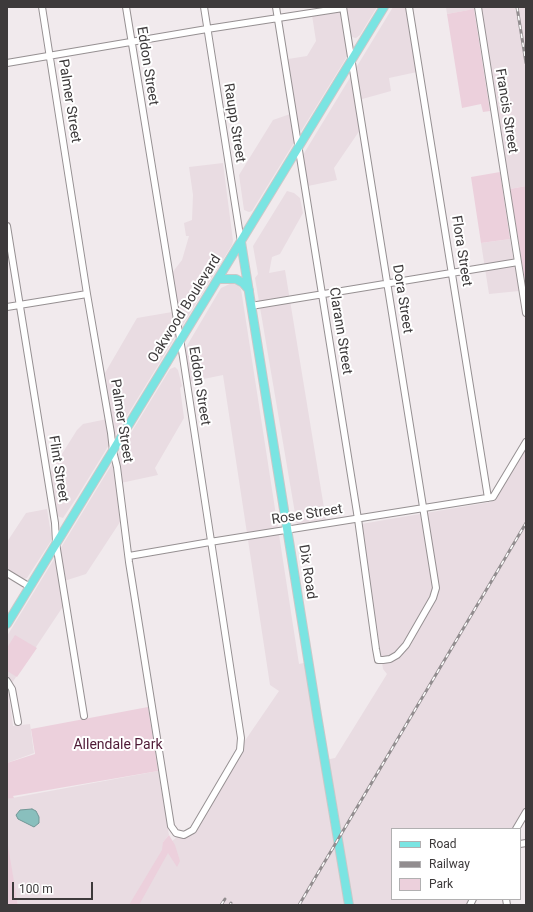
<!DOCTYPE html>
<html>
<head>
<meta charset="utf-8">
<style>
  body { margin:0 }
  #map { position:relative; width:533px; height:912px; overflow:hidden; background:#f1eaed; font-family:Roboto,sans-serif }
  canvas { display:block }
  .frame { position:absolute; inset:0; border:8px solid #3d3a3b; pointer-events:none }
  .legend { position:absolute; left:391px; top:828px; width:130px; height:72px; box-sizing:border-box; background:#fff; border:1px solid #b1b0b1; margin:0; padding:5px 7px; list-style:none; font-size:12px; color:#3d3a3b }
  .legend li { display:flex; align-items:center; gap:8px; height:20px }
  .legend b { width:20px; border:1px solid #b1b0b1 }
  .scale { position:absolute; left:12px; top:882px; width:81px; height:18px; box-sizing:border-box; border:2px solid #3d3a3b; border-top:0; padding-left:5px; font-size:12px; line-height:14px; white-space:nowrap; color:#3d3a3b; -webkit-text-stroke:3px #fff; paint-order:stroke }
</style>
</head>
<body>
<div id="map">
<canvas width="533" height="912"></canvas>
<div class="frame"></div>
<ul class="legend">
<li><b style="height:5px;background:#7ae4e2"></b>Road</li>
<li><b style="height:5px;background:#928d8f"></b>Railway</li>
<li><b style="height:11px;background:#ecd0dc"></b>Park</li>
</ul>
<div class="scale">100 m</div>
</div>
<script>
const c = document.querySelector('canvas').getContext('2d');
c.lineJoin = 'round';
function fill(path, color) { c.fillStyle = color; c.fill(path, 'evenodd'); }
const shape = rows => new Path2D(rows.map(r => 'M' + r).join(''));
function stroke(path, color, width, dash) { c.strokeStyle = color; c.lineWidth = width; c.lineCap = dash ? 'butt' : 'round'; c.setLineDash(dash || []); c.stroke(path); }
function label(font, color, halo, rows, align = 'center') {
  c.font = font + ' Roboto,sans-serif'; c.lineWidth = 4; c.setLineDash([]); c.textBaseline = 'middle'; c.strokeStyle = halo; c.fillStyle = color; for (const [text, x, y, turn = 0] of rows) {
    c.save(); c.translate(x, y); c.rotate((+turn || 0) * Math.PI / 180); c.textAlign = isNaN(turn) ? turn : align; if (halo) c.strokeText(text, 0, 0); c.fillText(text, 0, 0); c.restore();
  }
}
fill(shape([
  [346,7,377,7,360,35,356,38,351,37],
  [393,7,406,7,417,72,389,78,391,91,355,101,360,130,334,168,337,180,308,186,303,155],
  [446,7,516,7,526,72,526,186,510,189,481,8,447,14],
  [517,7,526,7,526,63,519,16],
  [340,10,348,55,252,211,249,212,244,210,239,175,273,120,296,112,288,59,307,56,316,41,312,15],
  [223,163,233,241,232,245,77,497,63,518,57,516,50,473,77,430,83,424,112,418,105,373,137,318,178,311,172,273,182,260,189,236,186,236,184,223,192,220,193,195,189,167],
  [287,191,294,193,300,198,303,213,280,254,272,257,269,273,285,270,326,520,297,525,255,278,258,274,253,246],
  [510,239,519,291,489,294,481,243],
  [232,283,237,284,241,289,299,664,308,662,325,760,335,758,387,674,383,669,361,524,491,502,526,442,526,812,516,829,392,829,392,899,473,899,470,905,18,905,7,847,7,799,158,771,169,835,163,842,163,848,181,834,188,834,242,745,279,691,270,685,223,375,189,382,185,349,221,288],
  [175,367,178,370,182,386,180,388,184,418,155,468,158,475,116,484,120,522,86,574,61,582,64,605,8,689,13,726,30,724,34,753,7,763,7,636,170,369],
  [47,509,51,534,51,541,27,578,24,579,7,569,7,542,26,513]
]), '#e9dce2');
fill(shape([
  [474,9,490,111,483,112,481,104,462,108,447,14],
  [500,172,510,239,481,243,471,177],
  [526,186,526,287,510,189],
  [15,635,37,648,17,677,7,671,7,648],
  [148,707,158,771,13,796,14,798,7,799,7,763,35,754,31,729],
  [169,835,175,845,180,861,177,867,168,853,139,905,129,905,162,850,163,842],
  [8,846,18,905,7,905]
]), '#ecd0dc');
const water = shape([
  [32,809,36,811,39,817,39,823,34,827,18,819,16,815,20,810,32,809]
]);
fill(water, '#89bfbd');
stroke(water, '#729796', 1);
const minor = shape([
  [42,7,87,294,111,433,113,451,117,467,129,562,171,826,176,833,184,835,193,830,240,750,241,738,183,357,126,7],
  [204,7,241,242],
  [276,7,358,519,376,649,378,660,383,660,390,659,397,655,406,645,433,598,436,588,343,7],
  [409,7,488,498],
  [478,7,526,313],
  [7,63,207,29,343,8],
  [7,226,55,523,56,543,84,716],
  [251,306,518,262],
  [7,307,87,294],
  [129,556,210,542,493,497,526,442],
  [7,573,30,587],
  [7,681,12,689,18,722],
  [516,829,526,812],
  [520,844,526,843],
  [506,899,507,905],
  [470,905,473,899]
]);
const major = shape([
  [241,242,317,715,349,905],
  [218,279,236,279,243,283,249,290],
  [7,624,384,7]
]);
stroke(minor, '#969092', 8);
stroke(major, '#c9c8c8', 10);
stroke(minor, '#fff', 6);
stroke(major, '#7ae4e2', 8);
const rail = shape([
  [517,7,526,63],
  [221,905,225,899],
  [230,905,231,903],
  [299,905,526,523]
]);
stroke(rail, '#928d8f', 3);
stroke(rail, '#fff', 1.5, [4.5]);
label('14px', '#3d3a3b', '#fff', [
  ["Eddon Street",147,66,81],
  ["Palmer Street",69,101,81],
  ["Francis Street",506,111,81],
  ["Raupp Street",234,123,81],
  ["Flora Street",461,251,81],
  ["Dora Street",402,299,81],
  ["Oakwood Boulevard",185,309,-58],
  ["Clarann Street",340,331,81],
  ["Eddon Street",199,386,81],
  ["Palmer Street",121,421,81],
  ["Flint Street",58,469,81],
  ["Rose Street",307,515,-9],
  ["Dix Road",307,572,81]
]);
label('14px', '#4e1a36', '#fff', [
  ["Allendale Park",118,745]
]);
</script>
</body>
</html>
